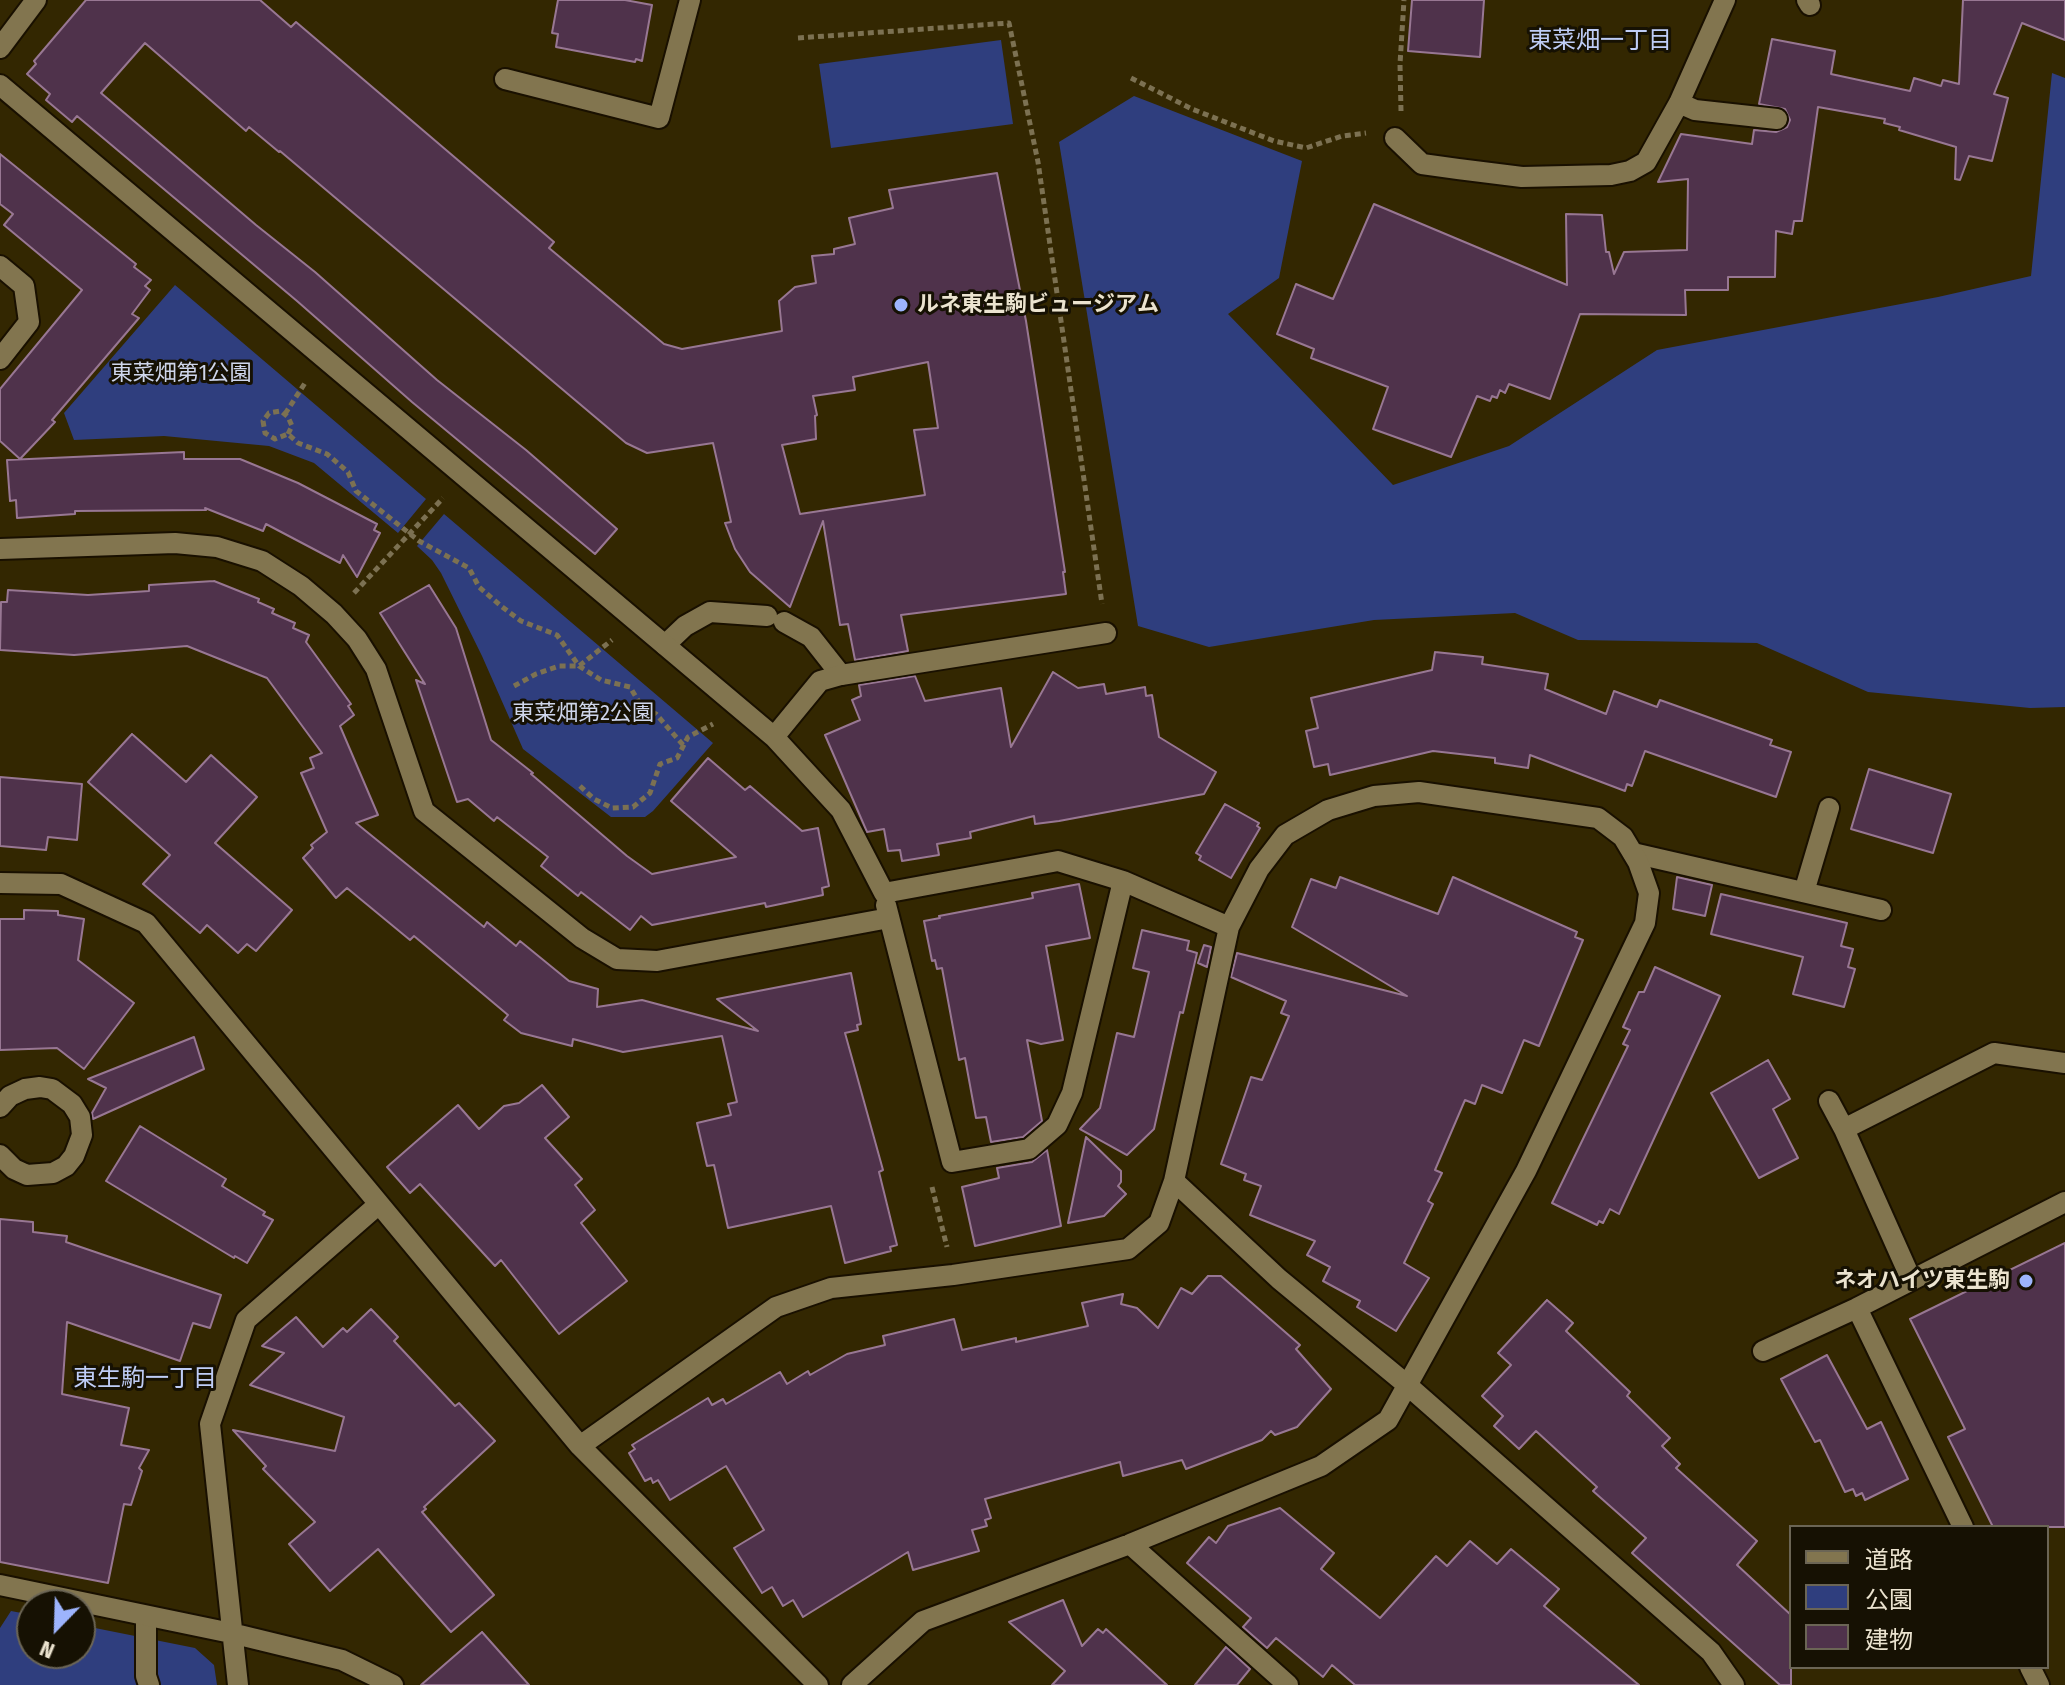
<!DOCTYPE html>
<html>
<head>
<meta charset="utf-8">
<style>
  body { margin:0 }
  #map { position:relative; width:2065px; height:1685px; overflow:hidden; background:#332701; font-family:"Fira Sans Condensed","Noto Sans JP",sans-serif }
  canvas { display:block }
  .legend { position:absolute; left:1789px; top:1525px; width:260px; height:144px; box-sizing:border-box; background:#161103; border:2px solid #6b6555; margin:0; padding:10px 14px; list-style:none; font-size:24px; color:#ebe3cf }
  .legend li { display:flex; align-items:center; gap:16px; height:40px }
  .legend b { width:40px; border:2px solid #6b6555 }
  .north { position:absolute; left:16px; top:1589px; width:80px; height:80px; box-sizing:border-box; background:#161103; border:2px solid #6b6555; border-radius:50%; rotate:203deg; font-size:22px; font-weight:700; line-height:32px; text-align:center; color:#ebe3cf }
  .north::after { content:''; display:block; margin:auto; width:28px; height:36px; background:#9db4fd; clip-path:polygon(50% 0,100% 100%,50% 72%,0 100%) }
</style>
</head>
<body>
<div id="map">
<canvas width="2065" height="1685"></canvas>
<ul class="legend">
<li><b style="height:10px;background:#82754f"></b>道路</li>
<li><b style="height:22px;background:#2f3e7e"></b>公園</li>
<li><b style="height:22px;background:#4f324b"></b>建物</li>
</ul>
<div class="north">N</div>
</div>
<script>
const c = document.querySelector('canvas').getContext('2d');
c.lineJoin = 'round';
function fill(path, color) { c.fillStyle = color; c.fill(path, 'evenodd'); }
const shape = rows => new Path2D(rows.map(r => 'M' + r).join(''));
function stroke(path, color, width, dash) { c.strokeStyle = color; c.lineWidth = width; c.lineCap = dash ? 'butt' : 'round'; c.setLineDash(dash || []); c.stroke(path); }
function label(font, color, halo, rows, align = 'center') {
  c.font = font + ' "Fira Sans Condensed","Noto Sans JP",sans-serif'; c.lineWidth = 6; c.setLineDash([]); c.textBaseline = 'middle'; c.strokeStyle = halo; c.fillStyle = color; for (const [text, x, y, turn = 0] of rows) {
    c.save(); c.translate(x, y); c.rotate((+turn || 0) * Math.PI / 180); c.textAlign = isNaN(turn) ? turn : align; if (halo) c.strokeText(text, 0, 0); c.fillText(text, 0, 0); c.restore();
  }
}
fill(shape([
  [1001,40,1013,124,831,148,819,64],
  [2052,73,2065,78,2065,707,2030,708,1868,692,1757,643,1578,640,1515,613,1374,620,1209,647,1138,626,1059,142,1134,96,1302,161,1279,278,1228,314,1393,485,1509,446,1657,350,1938,297,2031,276],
  [175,285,426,499,398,533,314,463,269,446,164,436,74,440,64,413],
  [444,514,713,743,653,811,645,817,611,817,523,749,482,656,441,573,432,560,417,546],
  [11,1611,32,1615,32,1653,80,1653,80,1625,195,1648,214,1665,217,1685,0,1685,0,1628]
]), '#2f3e7e');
const building = shape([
  [86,0,260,0,291,27,296,22,554,242,549,248,664,344,682,349,782,331,779,301,795,287,816,283,812,256,834,254,834,249,855,244,849,218,893,208,889,190,997,173,1026,321,1065,572,1063,572,1066,594,901,615,908,651,855,660,848,624,840,625,823,521,790,607,750,572,735,549,725,523,731,522,713,443,647,453,626,443,280,151,279,152,249,127,246,131,145,43,101,93,256,225,315,272,437,380,526,450,617,529,595,554,412,402,297,301,77,116,72,122,46,100,50,94,27,74,36,64,34,61,86,0],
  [928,362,938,428,914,430,925,495,800,514,782,445,816,439,815,416,817,415,813,396,855,390,853,377,928,362],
  [558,0,625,0,652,5,642,61,636,59,635,62,556,47,558,34,552,33,558,0],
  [1412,0,1484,0,1480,57,1408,51,1412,0],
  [1963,0,2065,0,2065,40,2022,23,1994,94,2008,98,1992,161,1969,156,1960,180,1955,179,1956,147,1899,130,1900,127,1884,123,1885,119,1818,107,1802,221,1794,221,1792,234,1776,231,1775,277,1728,277,1728,290,1685,290,1686,315,1580,314,1550,399,1509,384,1505,393,1500,390,1497,398,1492,396,1490,401,1477,396,1451,457,1373,429,1388,387,1311,358,1314,349,1277,334,1296,284,1333,299,1374,204,1567,285,1566,214,1602,215,1606,252,1609,252,1614,274,1624,252,1687,250,1688,179,1658,182,1681,134,1752,144,1754,130,1776,132,1787,127,1790,120,1785,109,1759,104,1772,39,1835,51,1831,74,1910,91,1914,78,1941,86,1943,80,1959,84,1963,0],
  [0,154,136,264,134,267,151,280,145,286,150,290,132,314,139,318,52,420,55,422,20,459,0,441,0,389,82,290,4,225,13,214,0,204,0,154],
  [184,452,184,459,240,459,298,483,377,524,374,530,380,533,357,577,343,555,340,563,266,524,263,531,205,508,206,510,75,511,75,514,17,518,16,500,10,501,7,460,184,452],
  [214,581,259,599,258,602,274,609,272,613,295,623,293,628,309,635,306,642,351,704,348,706,354,715,340,726,378,815,356,823,484,927,487,922,516,946,520,941,569,981,598,989,597,1007,642,1000,758,1031,717,999,851,973,861,1024,857,1025,858,1030,845,1033,883,1170,879,1172,897,1245,890,1247,891,1251,845,1263,831,1206,728,1228,714,1165,707,1166,697,1123,731,1115,728,1104,737,1102,722,1036,623,1052,573,1039,572,1046,521,1033,504,1020,508,1015,414,936,410,940,347,888,336,898,303,858,313,848,311,845,327,832,301,773,314,768,310,758,322,753,267,678,187,646,74,655,0,650,1,602,7,602,8,590,88,595,149,591,149,585,214,581],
  [429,585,456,628,491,740,533,773,531,774,627,856,652,874,736,857,671,801,708,758,745,790,750,786,802,831,818,828,829,886,822,888,823,895,766,907,765,903,652,925,641,916,630,930,581,892,578,896,541,866,548,857,497,817,494,821,468,799,457,802,416,680,425,684,380,613,429,585],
  [1435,652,1483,657,1482,664,1548,674,1545,689,1606,714,1614,691,1657,707,1660,700,1772,740,1770,745,1791,752,1776,797,1645,751,1632,786,1627,784,1625,791,1530,755,1528,768,1495,763,1495,758,1433,751,1330,775,1328,764,1314,767,1306,731,1318,728,1311,698,1432,670,1435,652],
  [1053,672,1078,688,1104,684,1106,694,1145,687,1146,696,1152,695,1159,737,1216,772,1204,794,1059,821,1035,824,1034,816,970,832,971,838,937,844,939,855,902,861,900,850,888,851,884,829,867,832,825,735,860,720,852,700,861,696,859,685,915,676,925,701,1001,688,1011,747,1053,672],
  [132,734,186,782,211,755,257,797,215,843,292,910,256,951,247,944,238,953,207,925,200,933,143,884,170,855,88,782,132,734],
  [1869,769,1951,794,1933,853,1851,829,1869,769],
  [0,777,82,784,77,840,48,837,46,850,0,846,0,777],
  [1225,804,1259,823,1257,826,1260,828,1231,878,1199,860,1201,856,1196,853,1225,804],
  [1340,877,1438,914,1453,877,1577,932,1575,937,1583,940,1539,1046,1524,1040,1502,1093,1482,1085,1475,1104,1465,1100,1435,1170,1442,1173,1428,1201,1433,1204,1404,1263,1429,1278,1396,1331,1357,1307,1360,1301,1323,1281,1330,1267,1307,1255,1315,1241,1250,1215,1261,1186,1244,1180,1246,1174,1221,1164,1251,1077,1262,1080,1289,1016,1281,1013,1286,1001,1231,977,1237,953,1407,996,1292,927,1311,879,1336,888,1340,877],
  [1677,877,1712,885,1705,916,1673,909,1677,877],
  [1079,884,1090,938,1046,946,1063,1040,1041,1044,1027,1040,1042,1121,1023,1137,991,1142,986,1117,976,1118,965,1058,959,1060,942,968,937,969,935,960,932,961,924,921,940,918,939,916,1033,898,1032,893,1079,884],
  [1721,894,1847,923,1841,946,1853,949,1848,967,1855,969,1844,1007,1793,994,1803,957,1711,934,1721,894],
  [24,910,58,911,58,915,84,919,78,960,134,1003,84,1069,57,1048,0,1050,0,919,24,919,24,910],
  [1142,930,1189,941,1187,950,1197,953,1183,1013,1180,1012,1154,1129,1127,1155,1080,1129,1100,1108,1117,1033,1134,1037,1149,972,1133,968,1142,930],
  [1204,945,1211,947,1207,967,1198,963,1204,945],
  [1655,967,1720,996,1619,1214,1610,1209,1603,1223,1599,1221,1597,1225,1552,1203,1628,1046,1623,1044,1630,1030,1623,1027,1639,992,1644,992,1655,967],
  [194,1037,204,1069,93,1119,92,1113,106,1088,88,1079,194,1037],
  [1768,1060,1790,1099,1773,1109,1798,1158,1759,1178,1711,1093,1768,1060],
  [542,1085,569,1117,545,1138,582,1179,575,1185,595,1210,581,1223,627,1281,559,1334,501,1260,495,1266,420,1184,410,1193,387,1167,458,1105,479,1129,504,1106,519,1103,542,1085],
  [140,1126,226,1179,222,1186,265,1212,263,1215,273,1220,247,1263,235,1256,234,1258,106,1181,140,1126],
  [1086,1137,1121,1171,1121,1182,1118,1186,1126,1194,1104,1216,1068,1223,1086,1137],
  [1047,1150,1061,1226,975,1246,962,1187,999,1178,997,1168,1032,1162,1047,1150],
  [0,1219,33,1222,33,1232,67,1236,66,1242,221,1295,210,1328,193,1323,180,1361,67,1322,62,1394,129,1408,121,1445,149,1450,139,1468,142,1471,131,1505,124,1504,108,1583,0,1562,0,1219],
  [2065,1243,2065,1527,1993,1527,1948,1437,1965,1429,1910,1319,2065,1243],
  [1208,1276,1221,1276,1300,1345,1296,1349,1331,1389,1297,1427,1275,1435,1271,1431,1262,1440,1186,1469,1182,1460,1123,1476,1120,1462,985,1499,991,1518,985,1520,987,1526,972,1530,979,1551,913,1570,908,1552,803,1617,793,1600,783,1606,772,1587,762,1593,734,1548,764,1530,726,1466,670,1500,658,1480,653,1483,651,1478,645,1481,629,1453,635,1449,632,1445,708,1398,712,1405,723,1399,726,1404,780,1372,787,1384,808,1371,810,1375,847,1354,885,1345,883,1336,954,1319,962,1350,1016,1338,1016,1342,1088,1326,1082,1303,1123,1294,1121,1304,1137,1308,1158,1328,1181,1288,1192,1294,1208,1276],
  [1547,1300,1573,1323,1566,1331,1630,1392,1627,1396,1670,1438,1662,1446,1680,1464,1676,1468,1757,1541,1737,1565,1791,1615,1791,1685,1780,1685,1632,1553,1646,1538,1593,1491,1597,1487,1536,1431,1519,1449,1494,1426,1503,1416,1482,1396,1511,1365,1498,1353,1547,1300],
  [371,1309,398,1337,394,1341,455,1406,459,1403,495,1441,424,1507,426,1509,422,1512,494,1595,451,1632,378,1549,330,1591,289,1544,315,1522,263,1469,266,1466,233,1430,335,1451,344,1417,250,1385,284,1353,262,1346,296,1317,323,1347,343,1328,347,1332,371,1309],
  [1827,1355,1867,1429,1881,1422,1908,1479,1865,1500,1862,1493,1856,1496,1853,1489,1845,1492,1820,1440,1815,1442,1781,1379,1827,1355],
  [1280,1508,1334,1553,1321,1569,1380,1618,1436,1556,1447,1566,1470,1541,1497,1564,1511,1549,1559,1589,1544,1606,1639,1685,1355,1685,1332,1665,1323,1677,1276,1638,1267,1648,1243,1627,1251,1618,1187,1563,1209,1537,1216,1543,1228,1526,1280,1508],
  [1063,1600,1082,1646,1098,1629,1103,1633,1106,1629,1167,1685,1052,1685,1065,1671,1009,1622,1063,1600],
  [482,1632,529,1685,421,1685,482,1632],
  [1226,1647,1250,1669,1237,1685,1195,1685,1226,1647]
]);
fill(building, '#4f324b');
stroke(building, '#987793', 2);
const service = shape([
  [1807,0,1810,5],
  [0,48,36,0],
  [1679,103,1695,110,1777,119],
  [1395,138,1422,164,1458,169,1522,177,1611,175,1630,171,1646,162,1679,103,1725,0],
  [784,622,811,637,841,675],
  [665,645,685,626,710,612,767,616],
  [1633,853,1881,910],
  [1804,892,1829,808],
  [146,1616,146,1676,149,1685]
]);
const minor = shape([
  [505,79,659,118,690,0],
  [0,85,774,737,841,810,884,893,1058,861,1123,881,1229,927],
  [0,266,24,286,29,322,0,359],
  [0,549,175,543,217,547,262,561,301,586,334,614,357,639,376,669,424,811,582,938,617,959,657,961,889,918],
  [774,737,820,681,841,675,1106,633],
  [0,883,61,884,146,923,580,1446,818,1685],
  [886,905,952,1162,1029,1149,1057,1125,1072,1093,1123,881],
  [1829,1101,1844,1129,1911,1279],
  [0,1107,10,1096,25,1089,40,1087,52,1089,72,1104,80,1117,82,1135,74,1156,66,1166,53,1173,27,1175,14,1169,0,1155],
  [1844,1129,1994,1053,2065,1063],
  [1174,1181,1279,1279,1406,1384,1711,1652,1734,1685],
  [1763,1351,1857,1308],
  [580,1446,776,1307,831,1288,953,1275,1128,1249,1159,1223,1174,1181,1229,927,1259,869,1285,835,1328,810,1374,796,1419,792,1598,818,1623,837,1638,862,1649,893,1645,923,1526,1171,1388,1420,1321,1466,1130,1544,923,1621,852,1685],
  [1963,1527,1857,1308,2065,1202],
  [1130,1544,1288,1685],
  [0,1585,231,1633,342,1660,393,1685],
  [2030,1667,2039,1685],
  [238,1685,210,1424,246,1320,379,1204]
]);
stroke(service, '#191000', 24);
stroke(minor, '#191000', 24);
stroke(shape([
  [798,38,1009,23,1038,162,1102,604],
  [1131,78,1192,109,1274,141,1306,148,1342,136,1366,133],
  [1401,111,1400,64,1404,0],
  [285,414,305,383],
  [288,434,292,426,288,417,281,411,269,413,263,421,265,433,275,439,288,434,298,443,327,454,348,472,356,491,419,541,469,568,479,587,501,606,521,621,557,635,579,666,601,680,630,687,642,707,656,714,684,746],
  [354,593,443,498],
  [514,686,536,674,559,666,579,666,612,640],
  [580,786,594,799,612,808,633,807,650,793,660,764,677,758,688,737,713,724],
  [932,1187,947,1247]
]), '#7c7152', 5, [6, 4]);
stroke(service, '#82754f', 20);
stroke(minor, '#82754f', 20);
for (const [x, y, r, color] of [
  [901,305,8,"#9db4fd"],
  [2026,1281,8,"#9db4fd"]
]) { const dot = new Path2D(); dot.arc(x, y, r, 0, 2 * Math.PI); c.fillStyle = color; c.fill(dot); stroke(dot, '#161103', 3); }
label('bold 22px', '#ebe3cf', '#161103', [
  ["ルネ東生駒ビュージアム",917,305],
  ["ネオハイツ東生駒",2010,1281,"right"]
], 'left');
label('22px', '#cfd6eb', '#161103', [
  ["東菜畑第1公園",181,374],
  ["東菜畑第2公園",583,714]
]);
label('24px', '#bfcdf6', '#161103', [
  ["東菜畑一丁目",1600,41],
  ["東生駒一丁目",145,1379]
]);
</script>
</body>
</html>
